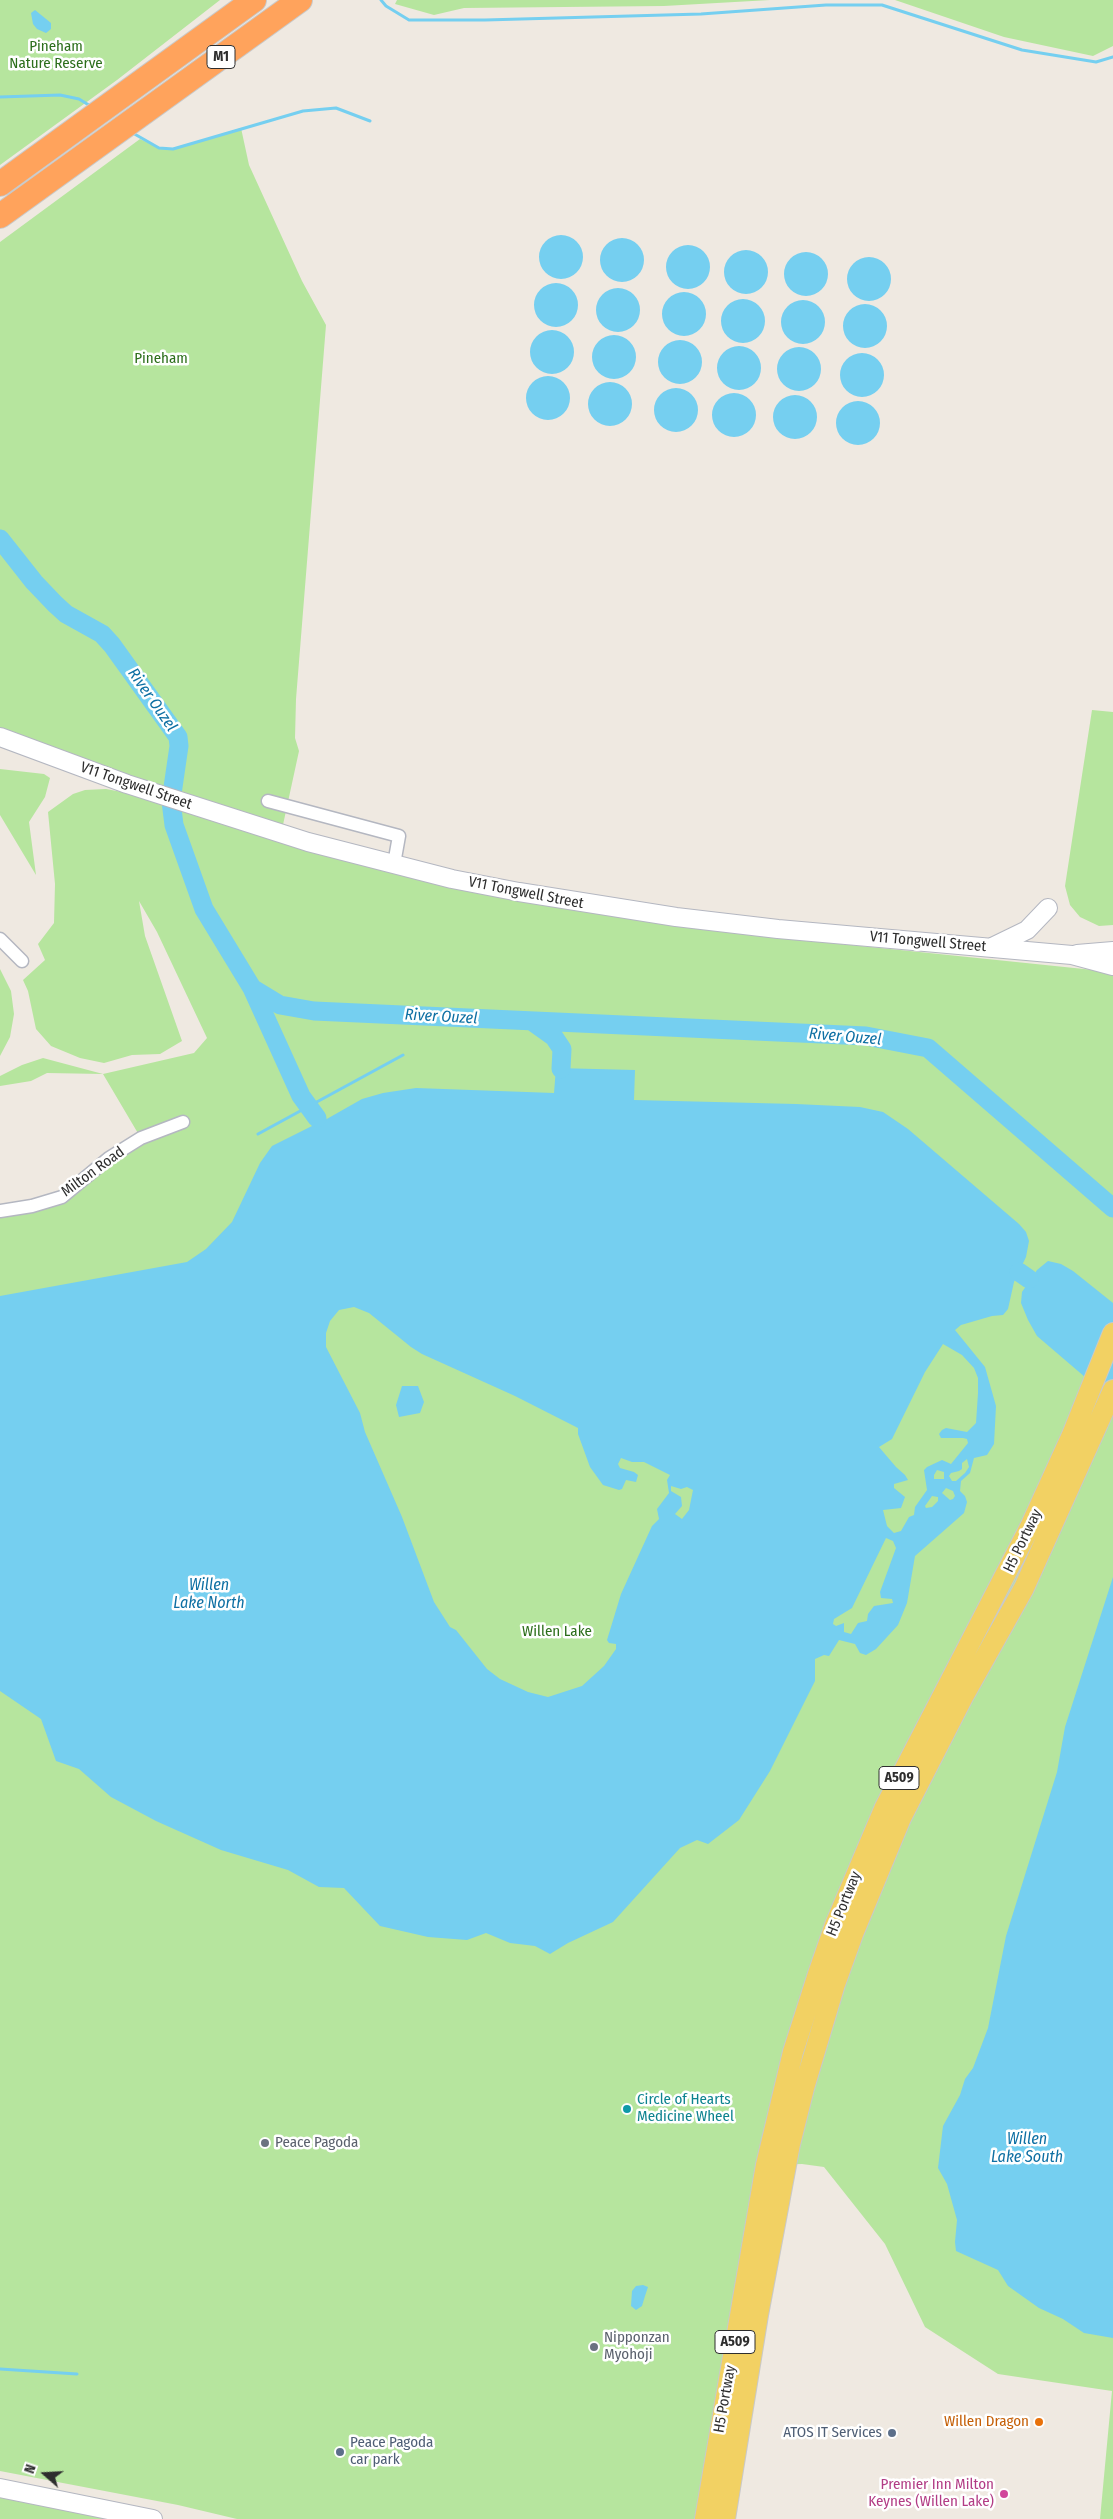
<!DOCTYPE html>
<html>
<head>
<meta charset="utf-8">
<style>
  body { margin:0 }
  #map { position:relative; width:1113px; height:2519px; overflow:hidden; background:#efe9e1; font-family:"Fira Sans Condensed",sans-serif }
  canvas { display:block }
  .north { position:absolute; left:20px; top:2449px; width:50px; height:50px; -webkit-text-stroke:4px #fff; paint-order:stroke; rotate:289deg; font-size:14px; font-weight:700; line-height:20px; text-align:center; color:#2e2e2e }
  .north::after { content:''; display:block; margin:auto; width:18px; height:22px; background:#2e2e2e; clip-path:polygon(50% 0,100% 100%,50% 72%,0 100%) }
</style>
</head>
<body>
<div id="map">
<canvas width="1113" height="2519"></canvas>
<div class="north">N</div>
</div>
<script>
const c = document.querySelector('canvas').getContext('2d');
c.lineJoin = 'round';
function fill(path, color) { c.fillStyle = color; c.fill(path, 'evenodd'); }
const shape = rows => new Path2D(rows.map(r => 'M' + r).join(''));
function stroke(path, color, width, dash) { c.strokeStyle = color; c.lineWidth = width; c.lineCap = dash ? 'butt' : 'round'; c.setLineDash(dash || []); c.stroke(path); }
function label(font, color, halo, rows, align = 'center') {
  c.font = font + ' "Fira Sans Condensed",sans-serif'; c.lineWidth = 5; c.setLineDash([]); c.textBaseline = 'middle'; c.strokeStyle = halo; c.fillStyle = color; for (const [text, x, y, turn = 0] of rows) {
    c.save(); c.translate(x, y); c.rotate((+turn || 0) * Math.PI / 180); c.textAlign = isNaN(turn) ? turn : align; if (halo) c.strokeText(text, 0, 0); c.fillText(text, 0, 0); c.restore();
  }
}
fill(shape([
  [0,0,220,0,117,80,0,165],
  [397,0,770,0,664,6,464,8,434,15,395,4],
  [895,0,1113,0,1113,46,1093,56,1004,37],
  [241,128,249,165,302,281,326,325,296,699,295,738,299,751,281,834,308,842,803,940,1113,972,1113,2519,1100,2519,1112,2391,998,2374,925,2327,885,2244,824,2167,802,2164,766,2165,705,2519,237,2519,178,2505,0,2471,0,1211,62,1197,139,1135,103,1074,47,1073,31,1081,0,1086,0,1076,22,1065,43,1058,103,1074,194,1053,207,1038,157,932,139,901,145,936,182,1041,160,1054,132,1055,104,1063,80,1058,51,1046,36,1029,28,991,23,980,45,960,38,944,54,923,55,884,48,812,73,794,85,790,106,789,122,792,127,784,0,737,0,242,140,139,159,148,173,149],
  [1092,710,1113,712,1113,925,1099,926,1080,917,1070,905,1065,886],
  [0,769,44,774,50,778,45,797,29,822,36,875,0,815],
  [0,969,11,991,14,1014,10,1037,0,1056],
  [0,2490,137,2519,0,2519]
]), '#b6e59e');
fill(shape([
  [35,10,51,23,51,29,46,33,37,29,33,24,31,13],
  '539 257a22 22 0 1 1 44 0a22 22 0 1 1-44 0Z',
  '600 260a22 22 0 1 1 44 0a22 22 0 1 1-44 0Z',
  '666 267a22 22 0 1 1 44 0a22 22 0 1 1-44 0Z',
  '724 272a22 22 0 1 1 44 0a22 22 0 1 1-44 0Z',
  '784 274a22 22 0 1 1 44 0a22 22 0 1 1-44 0Z',
  '847 279a22 22 0 1 1 44 0a22 22 0 1 1-44 0Z',
  '534 305a22 22 0 1 1 44 0a22 22 0 1 1-44 0Z',
  '596 310a22 22 0 1 1 44 0a22 22 0 1 1-44 0Z',
  '662 314a22 22 0 1 1 44 0a22 22 0 1 1-44 0Z',
  '721 321a22 22 0 1 1 44 0a22 22 0 1 1-44 0Z',
  '781 322a22 22 0 1 1 44 0a22 22 0 1 1-44 0Z',
  '843 326a22 22 0 1 1 44 0a22 22 0 1 1-44 0Z',
  '530 352a22 22 0 1 1 44 0a22 22 0 1 1-44 0Z',
  '592 357a22 22 0 1 1 44 0a22 22 0 1 1-44 0Z',
  '658 362a22 22 0 1 1 44 0a22 22 0 1 1-44 0Z',
  '717 368a22 22 0 1 1 44 0a22 22 0 1 1-44 0Z',
  '777 369a22 22 0 1 1 44 0a22 22 0 1 1-44 0Z',
  '840 375a22 22 0 1 1 44 0a22 22 0 1 1-44 0Z',
  '526 398a22 22 0 1 1 44 0a22 22 0 1 1-44 0Z',
  '588 404a22 22 0 1 1 44 0a22 22 0 1 1-44 0Z',
  '654 410a22 22 0 1 1 44 0a22 22 0 1 1-44 0Z',
  '712 415a22 22 0 1 1 44 0a22 22 0 1 1-44 0Z',
  '773 417a22 22 0 1 1 44 0a22 22 0 1 1-44 0Z',
  '836 423a22 22 0 1 1 44 0a22 22 0 1 1-44 0Z',
  [556,1068,635,1070,634,1100,796,1104,860,1107,883,1112,908,1129,1019,1224,1026,1232,1029,1241,1026,1257,1014,1282,1008,1309,1003,1315,992,1316,961,1325,955,1330,985,1367,996,1406,994,1444,987,1455,974,1458,970,1473,961,1481,960,1491,965,1496,967,1502,964,1513,915,1556,907,1603,898,1625,876,1649,866,1655,860,1653,855,1644,839,1640,829,1656,824,1655,815,1659,815,1681,770,1771,739,1820,708,1844,697,1840,680,1848,613,1922,568,1943,550,1954,535,1946,510,1943,486,1933,467,1940,428,1937,380,1926,344,1888,319,1887,288,1870,221,1850,156,1821,111,1797,79,1769,56,1761,41,1719,0,1691,0,1296,187,1262,206,1249,232,1222,260,1163,272,1146,318,1123,317,1118,325,1120,362,1099,383,1093,416,1088,554,1093],
  [354,1307,369,1313,411,1347,422,1354,515,1396,578,1428,578,1434,590,1467,603,1485,619,1490,622,1489,626,1480,636,1482,638,1475,634,1472,620,1468,618,1464,621,1458,632,1462,644,1462,670,1475,667,1480,669,1493,657,1509,659,1519,652,1526,621,1594,607,1640,609,1643,616,1644,616,1649,604,1666,582,1686,548,1697,528,1692,500,1679,487,1669,456,1630,450,1627,434,1602,402,1517,365,1432,360,1413,326,1347,326,1333,330,1321,339,1310],
  [943,1344,962,1355,974,1368,978,1378,978,1393,976,1423,967,1432,946,1428,942,1430,939,1434,941,1438,963,1438,967,1439,968,1443,951,1464,942,1460,927,1467,924,1470,927,1490,915,1507,914,1515,909,1517,901,1531,894,1533,887,1526,883,1510,901,1508,905,1497,894,1488,894,1484,908,1480,905,1475,896,1467,879,1447,892,1439,925,1372],
  [967,1459,969,1467,965,1473,956,1481,952,1481,949,1476,951,1473,959,1471,962,1469,962,1463],
  [937,1470,944,1472,944,1479,934,1479,934,1475],
  [671,1486,681,1489,687,1487,693,1490,689,1510,682,1519,675,1514,682,1506,681,1497,671,1491],
  [946,1488,953,1491,955,1496,953,1499,950,1500,942,1493],
  [932,1496,938,1497,938,1501,932,1507,926,1508,925,1506],
  [886,1538,893,1541,896,1548,880,1592,881,1598,892,1599,893,1603,874,1606,868,1614,867,1621,858,1623,851,1634,844,1632,844,1623,836,1626,833,1624,834,1619,852,1608],
  [1048,1261,1061,1264,1073,1271,1113,1303,1113,1401,1037,1336,1028,1320,1021,1303,1022,1292,1037,1270],
  [402,1386,418,1386,424,1402,420,1413,399,1417,396,1405],
  [1113,1577,1113,2338,1084,2333,1063,2319,1039,2308,1008,2286,998,2270,956,2251,955,2242,957,2220,947,2184,938,2168,943,2126,960,2095,965,2079,973,2068,988,2028,1006,1936,1057,1772,1065,1727],
  [643,2285,648,2287,645,2296,642,2306,636,2310,631,2306,632,2291,636,2286]
]), '#75cff0');
stroke(shape([
  [381,0,386,6,409,20,485,20,701,14,826,5,882,5,1022,50,1096,62,1113,57],
  [0,97,60,95,79,99,92,107],
  [131,132,159,148,173,149,303,111,336,108,370,121],
  [258,1134,403,1055],
  [0,2369,77,2374]
]), '#75cff0', 3);
stroke(shape([
  [0,539,34,582,55,604,66,614,102,634,112,645,178,737,179,746,171,801,174,825,204,909,252,988,280,1005,314,1011,866,1036,928,1048,1113,1208],
  [252,988,301,1096,317,1118],
  [533,1022,554,1037,562,1049,561,1069],
  [1019,1272,1029,1279]
]), '#75cff0', 19);
const street = shape([
  [268,801,399,836,394,864],
  [0,939,22,961],
  [0,1211,32,1206,62,1197,109,1158,141,1138,183,1122]
]);
const secondary = shape([
  [0,737,127,784,308,842,452,879,519,892,676,917,778,929,1072,955,1113,966],
  [992,947,1027,930,1048,908],
  [1077,954,1113,951],
  [0,2488,153,2519]
]);
const primary = shape([
  [705,2519,766,2165,793,2052,818,1974,835,1925,885,1807,1031,1525,1072,1435,1113,1333],
  [725,2519,758,2315,790,2144,804,2088,835,1984,853,1934,901,1818,964,1695,1024,1588,1113,1390]
]);
const highway = shape([
  [0,184,254,0],
  [0,216,300,0]
]);
stroke(street, '#b4b7c1', 15);
stroke(secondary, '#b4b7c1', 20);
stroke(primary, '#c9c9c9', 22);
stroke(highway, '#c9c9c9', 26);
stroke(street, '#fff', 12);
stroke(secondary, '#fff', 18);
stroke(primary, '#f2d163', 20);
stroke(highway, '#ffa35c', 24);
for (const [x, y, r, color] of [
  [627,2109,5,"#0f9aa8"],
  [265,2143,5,"#6b7280"],
  [594,2347,5,"#6b7280"],
  [1039,2422,5,"#e8710a"],
  [892,2433,5,"#5c6f8a"],
  [340,2452,5,"#5c6f8a"],
  [1004,2494,5,"#d1479c"]
]) { const dot = new Path2D(); dot.arc(x, y, r, 0, 2 * Math.PI); c.fillStyle = color; c.fill(dot); stroke(dot, '#fff', 2); }
for (const [x, y, w] of [
  [221,57,28],
  [899,1778,40],
  [735,2342,40]
]) { const box = new Path2D(); box.roundRect(x - w / 2, y - 11.5, w, 23, 4); c.fillStyle = '#fff'; c.fill(box); stroke(box, '#2e2e2e', 1); }
label('bold 14px', '#2e2e2e', null, [
  ["M1",221,57],
  ["A509",899,1778],
  ["A509",735,2342]
]);
label('15px', '#2c6e1b', '#fff', [
  ["Pineham",56,47],
  ["Nature Reserve",56,64],
  ["Pineham",161,359],
  ["Willen Lake",557,1632]
]);
label('15px', '#2e2e2e', '#fff', [
  ["V11 Tongwell Street",136,786,19],
  ["V11 Tongwell Street",526,893,11],
  ["V11 Tongwell Street",928,942,5],
  ["Milton Road",93,1172,-36],
  ["H5 Portway",1023,1541,-64],
  ["H5 Portway",844,1904,-68],
  ["H5 Portway",725,2399,-80]
]);
label('15px', '#0d838f', '#fff', [
  ["Circle of Hearts",637,2100],
  ["Medicine Wheel",637,2117]
], 'left');
label('15px', '#5b616d', '#fff', [
  ["Peace Pagoda",275,2143],
  ["Nipponzan",604,2338],
  ["Myohoji",604,2355]
], 'left');
label('15px', '#c56008', '#fff', [
  ["Willen Dragon",1029,2422]
], 'right');
label('15px', '#4e5e75', '#fff', [
  ["ATOS IT Services",882,2433],
  ["Peace Pagoda",350,2443,"left"],
  ["car park",350,2460,"left"]
], 'right');
label('15px', '#b23c85', '#fff', [
  ["Premier Inn Milton",994,2485],
  ["Keynes (Willen Lake)",994,2502]
], 'right');
label('italic 16px', '#0d6fa3', '#fff', [
  ["River Ouzel",152,700,55],
  ["River Ouzel",441,1017,3],
  ["River Ouzel",845,1037,5],
  ["Willen",209,1586],
  ["Lake North",209,1604],
  ["Willen",1027,2140],
  ["Lake South",1027,2158]
]);
</script>
</body>
</html>
